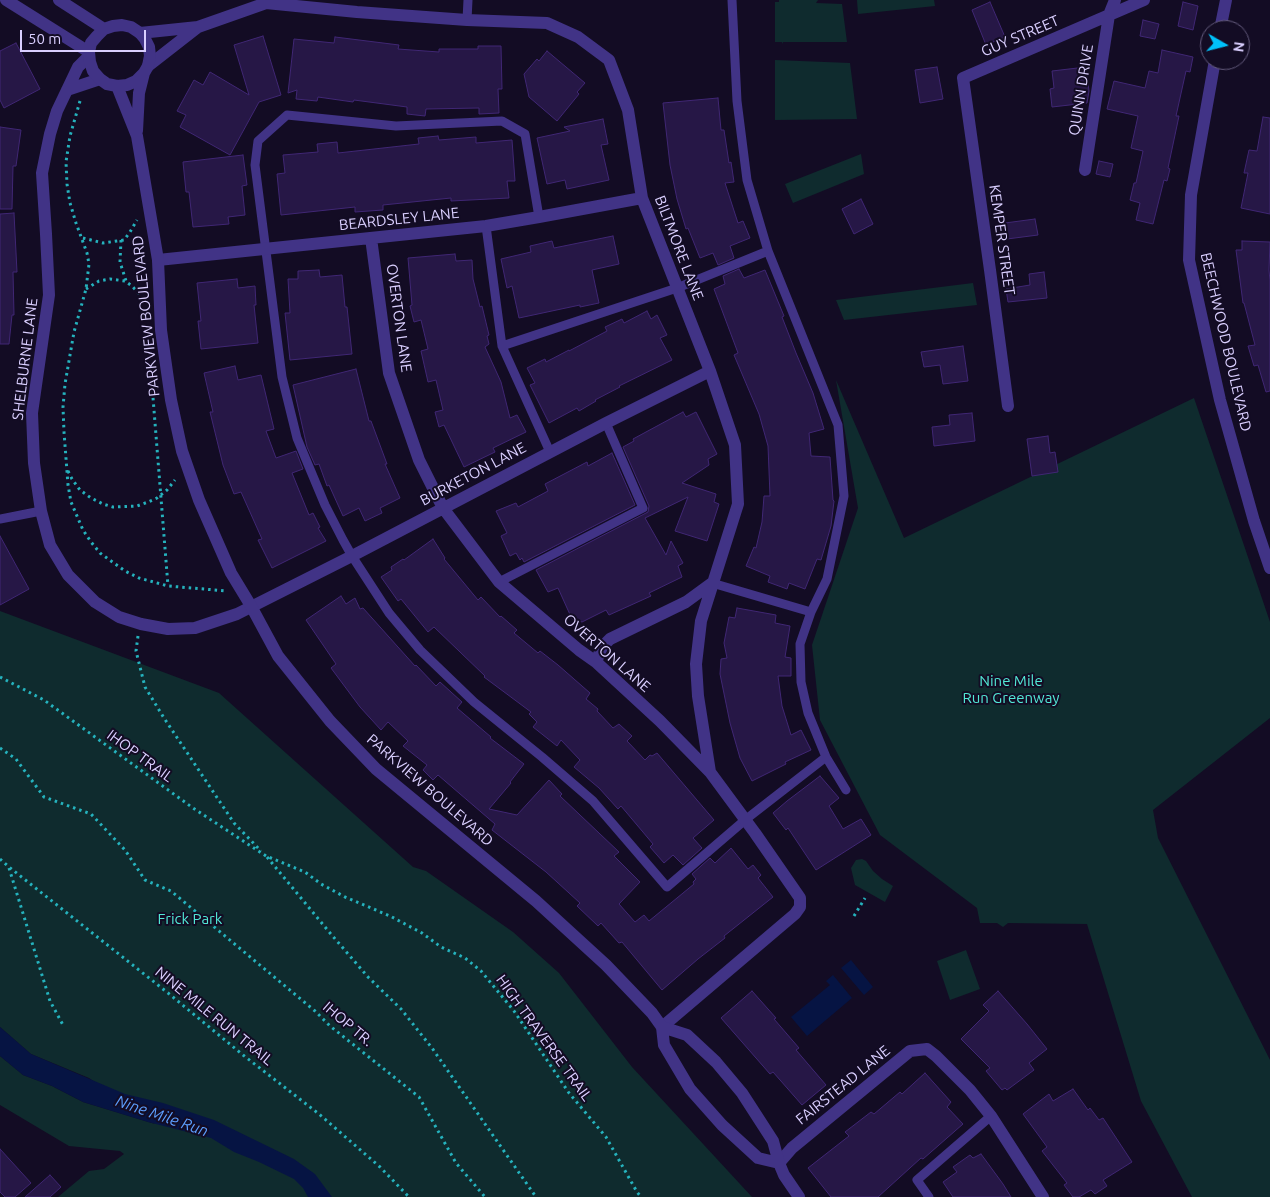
<!DOCTYPE html>
<html>
<head>
<meta charset="utf-8">
<style>
  body { margin:0 }
  #map { position:relative; width:1270px; height:1197px; overflow:hidden; background:#130c24; font-family:Ubuntu,sans-serif }
  canvas { display:block }
  .north { position:absolute; left:1200px; top:20px; width:50px; height:50px; box-sizing:border-box; background:#130c24; border:1px solid #635a7c; border-radius:50%; rotate:98deg; font-size:14px; font-weight:700; line-height:20px; text-align:center; color:#dacfff }
  .north::after { content:''; display:block; margin:auto; width:18px; height:22px; background:#00c1fa; clip-path:polygon(50% 0,100% 100%,50% 72%,0 100%) }
  .scale { position:absolute; left:20px; top:30px; width:126px; height:22px; box-sizing:border-box; border:2px solid #dacfff; border-top:0; padding-left:6px; font-size:15px; line-height:18px; white-space:nowrap; color:#dacfff; -webkit-text-stroke:4px #130c24; paint-order:stroke }
</style>
</head>
<body>
<div id="map">
<canvas width="1270" height="1197"></canvas>
<div class="north">N</div>
<div class="scale">50 m</div>
</div>
<script>
const c = document.querySelector('canvas').getContext('2d');
c.lineJoin = 'round';
function fill(path, color) { c.fillStyle = color; c.fill(path, 'evenodd'); }
const shape = rows => new Path2D(rows.map(r => 'M' + r).join(''));
function stroke(path, color, width, dash) { c.strokeStyle = color; c.lineWidth = width; c.lineCap = dash ? 'butt' : 'round'; c.setLineDash(dash || []); c.stroke(path); }
function label(font, color, halo, rows, align = 'center') {
  c.font = font + ' Ubuntu,sans-serif'; c.lineWidth = 4; c.setLineDash([]); c.textBaseline = 'middle'; c.strokeStyle = halo; c.fillStyle = color; for (const [text, x, y, turn = 0] of rows) {
    c.save(); c.translate(x, y); c.rotate((+turn || 0) * Math.PI / 180); c.textAlign = isNaN(turn) ? turn : align; if (halo) c.strokeText(text, 0, 0); c.fillText(text, 0, 0); c.restore();
  }
}
fill(shape([
  [779,0,818,0,816,3,842,4,847,42,783,42,782,44,782,42,775,42,775,2,779,2],
  [857,0,934,0,935,6,858,14],
  [775,60,850,63,857,119,775,120],
  [861,154,864,174,793,203,785,184],
  [973,283,977,305,844,320,836,300],
  [836,380,904,538,1194,398,1270,622,1270,718,1153,810,1158,838,1270,1060,1270,1197,1192,1197,1141,1101,1087,924,1008,923,1003,927,997,923,980,923,977,908,880,835,820,720,812,645,858,508],
  [0,611,219,693,413,867,426,871,513,932,559,973,632,1067,752,1197,58,1197,89,1171,104,1169,124,1154,120,1151,69,1146,0,1105,0,1056,23,1075,52,1086,83,1102,155,1124,89,1078,31,1054,0,1027],
  [862,859,866,861,873,871,882,879,893,886,885,902,855,885,851,868,856,860],
  [966,950,980,989,950,1000,937,961]
]), '#0f2b2e');
fill(shape([
  [851,960,873,987,864,995,841,968],
  [833,975,852,998,807,1036,791,1017,830,985,826,981],
  [0,1027,31,1054,125,1094,163,1103,214,1120,294,1159,315,1174,332,1197,308,1197,303,1188,294,1179,259,1162,234,1152,211,1138,148,1122,83,1102,52,1086,23,1075,0,1056]
]), '#061443');
const building = shape([
  [990,2,1005,37,986,45,972,10,990,2],
  [1183,2,1198,6,1193,30,1178,26,1183,2],
  [1143,20,1159,24,1155,39,1140,36,1143,20],
  [263,36,281,95,259,102,230,155,180,127,186,115,177,111,194,80,203,85,210,72,249,95,234,45,263,36],
  [335,37,399,45,398,49,439,52,439,49,478,49,478,46,501,46,502,89,498,89,499,113,479,114,479,108,426,109,425,116,407,114,407,107,354,100,353,102,318,97,317,101,296,99,297,90,288,93,294,39,334,43,335,37],
  [16,43,40,89,4,108,0,100,0,51,16,43],
  [1162,50,1193,57,1190,72,1186,71,1176,116,1179,116,1168,168,1170,169,1167,181,1164,180,1153,224,1136,220,1140,203,1130,200,1134,183,1136,183,1143,151,1131,148,1138,116,1107,109,1114,81,1145,88,1149,71,1158,73,1162,50],
  [547,51,585,83,577,92,579,94,557,121,529,97,524,74,537,59,539,61,547,51],
  [937,67,943,99,920,103,915,70,937,67],
  [1086,67,1089,91,1087,103,1052,107,1050,89,1054,88,1052,71,1086,67],
  [718,98,721,130,724,130,729,163,731,162,734,182,725,183,738,223,743,221,750,238,730,246,734,258,718,265,713,253,700,258,688,228,686,229,677,199,670,165,663,103,718,98],
  [1263,117,1270,118,1270,214,1241,208,1248,173,1244,173,1249,150,1257,151,1263,117],
  [603,119,608,144,601,145,609,180,567,189,565,180,547,184,537,138,570,131,564,127,603,119],
  [0,127,21,130,16,166,13,166,12,209,0,209,0,127],
  [438,136,439,140,476,137,476,143,512,140,515,181,507,181,509,198,451,201,451,198,383,205,383,210,355,212,355,207,281,215,277,174,285,173,283,155,318,152,317,144,337,142,338,153,419,144,418,138,438,136],
  [243,155,247,185,242,186,245,215,228,217,229,224,193,227,189,192,186,192,183,162,243,155],
  [1099,161,1113,164,1110,177,1096,174,1099,161],
  [861,199,873,224,854,234,842,209,861,199],
  [14,213,17,272,13,272,14,315,12,315,9,344,0,344,0,214,14,213],
  [1035,219,1038,235,1007,239,1005,223,1035,219],
  [613,236,619,264,592,270,599,303,580,307,580,305,519,318,512,286,507,288,501,259,531,252,530,246,552,241,554,248,613,236],
  [1242,241,1270,242,1269,270,1270,281,1270,391,1266,392,1258,365,1254,366,1248,346,1255,345,1244,303,1243,303,1236,250,1242,250,1242,241],
  [455,254,456,261,472,260,473,279,480,307,482,306,489,335,487,336,489,344,485,347,501,382,510,418,517,415,526,432,493,448,495,452,464,467,444,425,439,427,435,412,443,410,436,380,428,382,421,351,428,349,421,320,414,322,410,306,412,305,408,258,455,254],
  [739,269,744,278,765,270,784,316,782,317,796,353,813,393,824,429,809,433,811,456,830,457,833,500,834,501,831,526,821,560,817,559,805,589,789,583,787,589,768,582,770,576,746,566,754,547,756,548,762,522,764,496,770,496,768,446,759,414,734,355,738,353,714,289,725,284,723,276,739,269],
  [319,270,320,277,342,275,345,307,347,307,352,354,290,360,285,313,290,313,288,279,298,279,298,271,319,270],
  [1044,272,1047,298,1008,302,1006,289,1030,285,1029,274,1044,272],
  [237,279,238,288,255,286,256,305,254,305,258,343,201,349,198,321,201,321,197,283,237,279],
  [647,311,651,319,657,315,667,335,660,338,672,360,619,386,620,387,595,400,596,401,579,411,577,408,549,423,530,385,535,383,527,368,545,359,546,362,569,350,569,351,607,331,605,327,622,319,624,323,647,311],
  [963,346,968,381,943,384,940,365,924,367,921,352,963,346],
  [235,366,238,380,261,375,274,429,266,431,276,458,296,451,303,469,292,473,309,515,313,513,320,527,318,528,326,541,272,568,258,540,262,539,241,492,234,494,223,465,210,412,213,412,204,373,235,366],
  [356,369,369,421,371,421,387,464,385,464,400,498,380,508,382,513,365,521,359,508,343,516,329,485,327,486,319,464,315,465,307,447,293,385,356,369],
  [683,412,686,417,696,412,717,454,708,459,709,465,682,483,716,494,714,502,719,504,707,541,675,531,688,497,645,518,666,555,671,541,683,563,678,566,682,577,649,593,651,596,609,615,606,610,582,622,572,619,558,588,548,592,536,570,648,512,649,506,623,447,634,441,633,439,683,412],
  [972,413,975,441,934,446,932,427,950,425,949,415,972,413],
  [1048,436,1050,453,1055,452,1058,472,1032,476,1027,439,1048,436],
  [612,453,635,505,524,562,522,558,520,560,516,553,510,556,501,536,507,533,496,511,516,503,518,507,548,491,545,484,587,462,588,466,612,453],
  [0,536,29,589,0,605,0,536],
  [433,539,445,558,444,559,478,600,481,597,500,617,501,616,517,630,514,633,538,653,540,651,558,665,590,693,586,699,598,709,597,711,613,728,619,724,632,736,627,741,645,760,650,755,652,756,657,753,714,820,693,838,702,848,683,865,673,855,664,863,650,847,653,844,621,806,618,809,599,788,574,767,580,760,561,740,557,746,533,727,537,722,529,714,531,712,484,677,485,676,434,627,428,632,401,599,398,601,381,577,392,570,391,567,403,559,404,560,433,539],
  [341,596,346,604,355,598,360,609,363,608,415,666,416,665,436,686,440,682,462,702,457,708,491,737,490,738,524,764,510,782,511,783,489,809,517,815,549,780,562,794,560,796,619,852,614,856,640,882,619,904,635,922,644,915,649,921,694,884,693,882,696,879,692,874,710,858,715,863,731,848,748,869,753,865,761,875,758,878,773,897,724,936,725,938,698,959,662,990,622,942,619,943,601,923,598,926,577,906,580,903,546,872,492,830,495,824,438,775,433,780,423,770,427,765,403,746,408,741,388,722,381,730,360,707,331,668,336,664,306,620,341,596],
  [737,608,776,615,775,623,790,626,785,657,791,658,791,676,778,676,782,706,791,735,801,730,811,750,785,762,786,764,752,781,740,758,730,723,720,674,721,659,727,658,724,643,729,617,735,618,737,608],
  [820,776,839,798,829,806,843,829,861,819,871,835,816,870,788,828,786,830,773,813,787,801,820,776],
  [752,991,776,1018,774,1019,799,1048,796,1050,826,1085,802,1105,773,1072,770,1074,721,1018,752,991],
  [998,991,1027,1024,1047,1049,1029,1063,1034,1070,1007,1090,1005,1088,1002,1090,986,1071,990,1068,961,1039,989,1011,983,1005,998,991],
  [925,1073,951,1102,947,1107,963,1124,923,1159,921,1158,878,1197,831,1197,808,1168,849,1136,845,1132,871,1112,874,1114,900,1092,902,1094,925,1073],
  [1073,1089,1088,1110,1090,1108,1099,1120,1103,1118,1132,1162,1103,1180,1107,1186,1095,1194,1091,1190,1079,1197,1073,1197,1064,1185,1067,1183,1042,1151,1047,1147,1023,1114,1049,1094,1053,1101,1073,1089],
  [0,1149,31,1183,15,1197,5,1197,0,1192,0,1149],
  [981,1154,1003,1184,1011,1197,953,1197,943,1182,957,1172,953,1167,970,1155,973,1158,981,1154],
  [50,1175,61,1187,50,1197,25,1197,50,1175]
]);
fill(building, '#261746');
stroke(building, '#402774', 1);
stroke(shape([
  [80,101,70,136,66,162,67,184,70,203,76,223,87,253,89,264,86,289,74,332,65,384,63,407,64,432,68,485,71,502,83,530,91,542,100,553,125,571,139,578,168,586,227,591],
  [83,238,103,243,124,240,130,232,137,220],
  [121,240,120,262,126,281],
  [86,289,99,281,110,279,125,281,132,286,144,299],
  [152,385,168,586],
  [68,471,72,479,80,490,91,498,103,504,113,507,137,506,148,502,157,498,167,490,175,480],
  [138,636,136,651,145,687,164,718,234,823,261,851],
  [0,677,44,700,193,808,266,856,305,872,321,884,345,897,390,916,422,933,441,947,465,958,481,971,514,1011,569,1093,606,1137,637,1192,641,1197],
  [0,748,16,759,44,797,91,814,125,850,145,880,171,891,315,1011,330,1026,419,1097,456,1163,485,1197],
  [267,857,330,933,368,977,401,1009,432,1048,536,1197],
  [0,859,9,867,168,993,243,1055,319,1114,380,1167,409,1197],
  [9,868,50,1001,63,1025],
  [854,916,865,898]
]), '#25b2bd', 3, [2.5, 4]);
stroke(shape([
  [732,0,737,101,747,180,768,251],
  [467,20,468,0],
  [539,217,525,134,502,121,396,126,287,115,258,141,255,165,282,377,297,438,325,505,343,540,352,556,389,613,420,650,474,702,542,757,593,801,667,887,745,820,826,757],
  [486,226,502,346,550,452],
  [502,346,677,288,768,251,838,425,844,496,827,579,811,612,800,644,801,682,808,713,826,757,846,790],
  [0,519,41,511],
  [499,582,643,508,606,423],
  [712,583,811,612],
  [929,1197,917,1180,991,1116]
]), '#413386', 9);
stroke(shape([
  [140,33,198,27,266,3,357,12,467,20,547,23,578,37,609,60,628,110,642,198,710,371,735,445,738,504,701,621,696,664,698,696,710,772],
  [89,56,78,67,57,111,50,134,42,173,46,234,49,295,32,413,34,463,41,511,50,545,68,575,95,602,119,617,141,624,168,629,195,628,237,614,352,556,606,423,710,371],
  [148,66,198,27],
  [67,90,100,79],
  [1085,170,1109,15,1115,0],
  [371,238,389,373,419,460,443,508,499,582,579,650,596,662,660,721,710,772,755,833,800,898,800,907,795,914,662,1027],
  [158,260,486,226,539,217,642,198],
  [1008,406,990,270,963,78,1144,0],
  [596,662,602,647,610,639,686,602,712,583],
  [779,1163,792,1148,910,1051,927,1049,936,1056,970,1090,991,1116,1043,1197]
]), '#413386', 12);
stroke(shape([
  [6,0,89,52],
  [59,0,104,29],
  [1220,30,1226,0],
  [1215,60,1191,195,1189,260,1220,400,1254,521,1270,568],
  [117,86,137,136,158,260,161,330,171,400,182,451,199,500,231,573,251,606,278,656,330,721,376,769,536,901,606,965,652,1013,662,1027,664,1045,690,1089,722,1125,758,1158,779,1163],
  [137,131,139,93,144,73,148,66,150,56,149,47,145,39,140,33,131,27,122,25,113,26,104,29,97,36,91,43,89,52,90,62,93,71,100,79,107,84,117,86,127,85,136,81,144,73],
  [662,1027,687,1035,716,1062,742,1093,773,1141,779,1163,784,1175,799,1197]
]), '#413386', 12);
label('15px', '#dacfff', '#130c24', [
  ["GUY STREET",1020,36,-23],
  ["QUINN DRIVE",1081,90,-81],
  ["BEARDSLEY LANE",399,219,-6],
  ["KEMPER STREET",1002,240,82],
  ["BILTMORE LANE",679,248,69],
  ["PARKVIEW BOULEVARD",146,316,-96],
  ["OVERTON LANE",399,318,82],
  ["BEECHWOOD BOULEVARD",1226,342,77],
  ["SHELBURNE LANE",25,359,-83],
  ["BURKETON LANE",473,474,-28],
  ["OVERTON LANE",607,653,41],
  ["IHOP TRAIL",140,756,36],
  ["PARKVIEW BOULEVARD",430,790,41],
  ["NINE MILE RUN TRAIL",214,1016,39],
  ["IHOP TR.",348,1024,40],
  ["HIGH TRAVERSE TRAIL",544,1038,54],
  ["FAIRSTEAD LANE",843,1085,-39]
]);
label('15px', '#52e8d6', '#130c24', [
  ["Nine Mile",1011,681],
  ["Run Greenway",1011,698],
  ["Frick Park",190,919]
]);
label('italic 16px', '#5d9fff', '#130c24', [
  ["Nine Mile Run",162,1116,19]
]);
</script>
</body>
</html>
